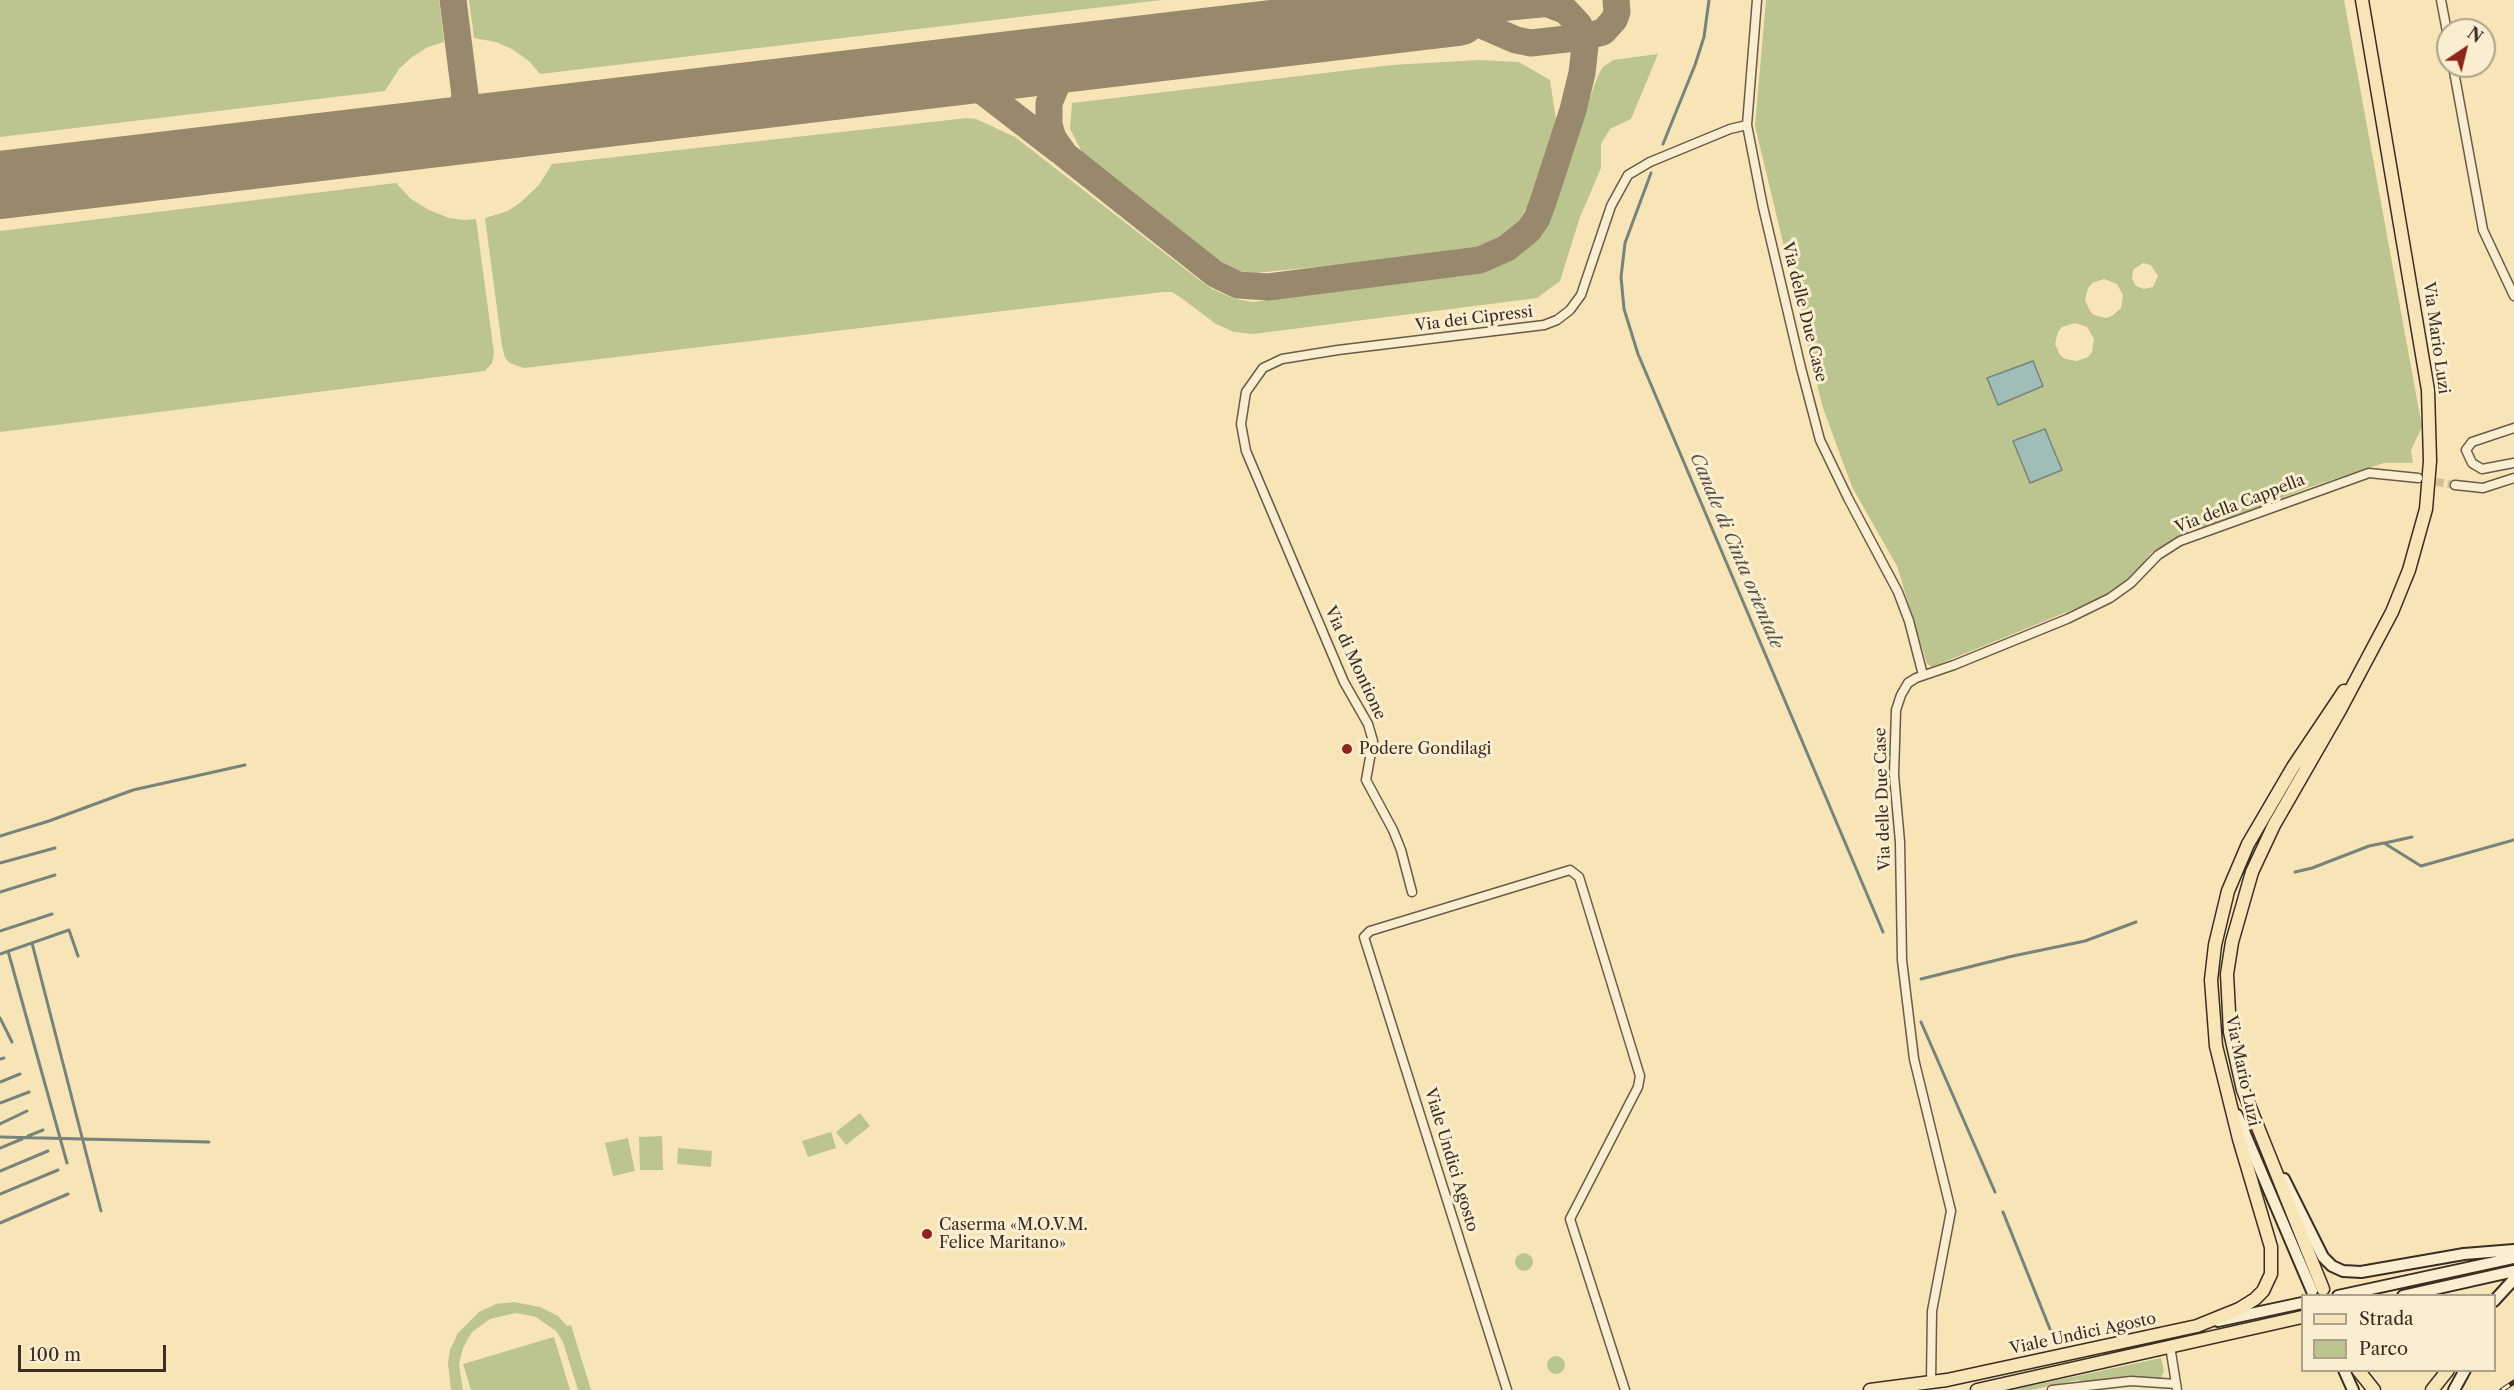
<!DOCTYPE html>
<html>
<head>
<meta charset="utf-8">
<style>
  body { margin:0 }
  #map { position:relative; width:2514px; height:1390px; overflow:hidden; background:#f7e5b8; font-family:"Libre Caslon Text",serif }
  canvas { display:block }
  .legend { position:absolute; left:2301px; top:1294px; width:195px; height:78px; box-sizing:border-box; background:#faeed1; border:2px solid #ada18b; margin:0; padding:8px 10px; list-style:none; font-size:18px; color:#3a2d22 }
  .legend li { display:flex; align-items:center; gap:12px; height:30px }
  .legend b { width:30px; border:2px solid #ada18b }
  .north { position:absolute; left:2436px; top:18px; width:60px; height:60px; box-sizing:border-box; background:#faeed1; border:2px solid #ada18b; border-radius:50%; rotate:35deg; font-size:16px; font-weight:700; line-height:24px; text-align:center; color:#3a2d22 }
  .north::after { content:''; display:block; margin:auto; width:21px; height:27px; background:#8f2418; clip-path:polygon(50% 0,100% 100%,50% 72%,0 100%) }
  .scale { position:absolute; left:18px; top:1345px; width:148px; height:27px; box-sizing:border-box; border:3px solid #3a2d22; border-top:0; padding-left:8px; font-size:18px; line-height:21px; white-space:nowrap; color:#3a2d22; -webkit-text-stroke:4px #faeed1; paint-order:stroke }
</style>
</head>
<body>
<div id="map">
<canvas width="2514" height="1390"></canvas>
<ul class="legend">
<li><b style="height:8px;background:#f7e5b8"></b>Strada</li>
<li><b style="height:16px;background:#bcc58f"></b>Parco</li>
</ul>
<div class="north">N</div>
<div class="scale">100 m</div>
</div>
<script>
const c = document.querySelector('canvas').getContext('2d');
c.lineJoin = 'round';
function fill(path, color) { c.fillStyle = color; c.fill(path, 'evenodd'); }
const shape = rows => new Path2D(rows.map(r => 'M' + r).join(''));
function stroke(path, color, width, dash) { c.strokeStyle = color; c.lineWidth = width; c.lineCap = dash ? 'butt' : 'round'; c.setLineDash(dash || []); c.stroke(path); }
function label(font, color, halo, rows, align = 'center') {
  c.font = font + ' "Libre Caslon Text",serif'; c.lineWidth = 6; c.setLineDash([]); c.textBaseline = 'middle'; c.strokeStyle = halo; c.fillStyle = color; for (const [text, x, y, turn = 0] of rows) {
    c.save(); c.translate(x, y); c.rotate((+turn || 0) * Math.PI / 180); c.textAlign = isNaN(turn) ? turn : align; if (halo) c.strokeText(text, 0, 0); c.fillText(text, 0, 0); c.restore();
  }
}
fill(shape([
  [0,0,439,0,444,42,428,47,412,57,399,69,385,91,0,137],
  [469,0,1162,0,540,74,529,61,512,49,496,42,474,38],
  [1766,0,2344,0,2422,427,2411,450,2413,463,2384,463,2307,488,2160,547,2150,554,2135,575,2106,596,1932,667,1927,664,1897,566,1852,487,1822,405,1755,126],
  [2143,263,2151,265,2158,276,2153,287,2144,289,2136,286,2132,279,2133,270],
  [2104,279,2117,284,2123,295,2121,308,2112,316,2106,318,2094,315,2090,311,2085,300,2088,288,2092,283],
  [2075,323,2087,327,2094,339,2092,352,2088,357,2077,361,2065,359,2060,355,2055,344,2058,332,2062,327],
  [1658,54,1631,119,1610,129,1601,144,1601,168,1580,217,1560,281,1537,298,1253,334,1234,332,1216,324,1180,297,1172,292,1163,292,524,368,510,363,505,358,502,346,485,218,508,211,521,202,539,185,552,164,967,118,976,119,1015,137,1198,279,1212,289,1235,299,1253,302,1488,271,1519,256,1542,235,1597,78,1602,68,1613,60],
  [1479,60,1519,62,1550,80,1556,120,1528,205,1517,224,1494,242,1466,252,1255,273,1231,270,1082,152,1070,129,1072,103,1392,65],
  [396,183,411,199,429,210,449,218,464,220,476,219,494,353,492,363,485,371,0,432,0,231],
  [860,1113,870,1126,846,1145,836,1132],
  [831,1132,836,1148,808,1157,802,1141],
  [662,1136,663,1170,640,1170,639,1137],
  [628,1138,635,1171,613,1176,605,1143],
  [678,1148,712,1151,711,1167,677,1164],
  '1515 1262a9 9 0 1 1 18 0a9 9 0 1 1-18 0Z',
  [514,1302,540,1307,558,1316,567,1326,571,1325,591,1390,578,1390,563,1342,556,1331,536,1317,516,1313,490,1319,472,1332,463,1348,459,1364,463,1390,451,1390,448,1363,450,1350,458,1333,479,1312,496,1304],
  [554,1337,570,1390,471,1390,463,1364],
  '1547 1365a9 9 0 1 1 18 0a9 9 0 1 1-18 0Z',
  [2161,1358,2164,1371,2161,1378,2121,1377,2086,1383,2078,1380,2031,1390,2011,1390]
]), '#bcc58f');
const water = shape([
  [2033,361,2043,386,1998,405,1987,378,2033,361],
  [2045,429,2062,470,2030,483,2013,441,2045,429]
]);
fill(water, '#a0bdb7');
stroke(water, '#77837b', 1.5);
stroke(shape([
  [1663,144,1695,65,1704,37,1709,0],
  [1651,173,1625,243,1621,277,1624,309,1638,354,1883,932],
  [0,836,49,821,133,790,245,765],
  [2385,843,2412,837],
  [0,863,55,848],
  [2295,872,2312,868,2369,846,2384,843,2421,866,2514,840],
  [0,892,55,875],
  [0,931,52,914],
  [32,943,101,1211],
  [8,951,67,1163],
  [0,954,69,930,78,956],
  [1921,979,2013,956,2085,941,2136,922],
  [0,1018,12,1042],
  [1921,1022,1995,1192],
  [0,1059,4,1058],
  [0,1082,20,1074],
  [0,1103,29,1092],
  [0,1124,27,1111],
  [28,1136,43,1130],
  [0,1137,209,1142],
  [0,1148,22,1139],
  [0,1171,48,1151],
  [0,1194,58,1170],
  [2003,1212,2056,1344],
  [0,1223,68,1194]
]), '#77837b', 3);
stroke(shape([
  [453,0,465,95],
  [1457,12,1551,3],
  [1412,17,1443,15,1463,17,1516,40,1531,43,1584,37,1603,32,1614,20,1617,12,1616,0],
  [1089,55,1067,69,1059,79,1049,103,1049,125,1053,138,1065,155,1215,274,1238,285,1268,287,1480,260,1507,248,1529,230,1537,218,1543,202,1573,110,1582,73,1585,46,1579,25,1566,11,1548,4,1533,4],
  [901,78,947,78,977,87,1060,151],
  [440,132,454,122,461,114,465,95,469,107,475,114,482,119,503,125]
]), '#98896d', 27);
stroke(shape([
  [0,185,1457,12]
]), '#98896d', 68);
stroke(shape([
  [2424,480,2455,485]
]), '#d1c09a', 8, [8, 4]);
const street = shape([
  [1757,0,1747,125,1763,207,1801,368,1820,440,1848,498,1898,592,1909,621,1923,675],
  [2441,0,2448,37],
  [2453,66,2483,230,2514,296],
  [2514,428,2472,442,2466,450,2472,463,2482,469,2514,463],
  [2455,485,2483,488,2514,478],
  [1412,892,1401,850,1393,830,1366,780,1373,741,1368,724,1344,682,1246,451,1241,424,1246,392,1263,368,1282,359,1338,350,1544,325,1557,320,1570,310,1581,295,1611,206,1628,175,1650,162,1730,129,1747,125],
  [2170,1346,2177,1390],
  [1931,1382,1932,1311,1951,1211,1914,1059,1902,960,1900,842,1894,775,1896,710,1901,695,1908,683,1916,678,1954,665,2067,619,2110,598,2131,583,2158,555,2180,541,2369,473,2418,478],
  [1507,1390,1364,937,1370,931,1570,870,1579,877,1640,1076,1638,1087,1570,1219,1625,1390],
  [2052,1390,2131,1381,2176,1384]
]);
const secondary = shape([
  [2237,1115,2312,1291],
  [2284,1179,2323,1257,2332,1266,2343,1271,2361,1272,2464,1254,2514,1250],
  [2338,1296,2514,1258],
  [2403,1296,2514,1271],
  [2494,1301,2514,1279],
  [2218,1321,2302,1303],
  [2344,1370,2353,1390],
  [2454,1390,2465,1370]
]);
const primary = shape([
  [2323,1289,2243,1090,2230,1032,2227,974,2232,942,2252,872,2274,825,2340,710,2392,612,2409,570,2426,509,2430,461,2428,390,2362,0],
  [2358,1370,2374,1390],
  [1870,1390,1947,1380,2197,1326,2239,1309,2255,1299,2263,1291,2271,1274,2271,1247,2239,1139,2216,1046,2211,980,2215,945,2228,891,2248,844,2293,767,2344,691],
  [1977,1390,2302,1317],
  [2432,1390,2448,1370]
]);
stroke(street, '#695b48', 11);
stroke(secondary, '#3a2d22', 14);
stroke(primary, '#3a2d22', 15);
stroke(street, '#faeed1', 8);
stroke(secondary, '#faeed1', 10);
stroke(primary, '#f7e5b8', 12);
const rail = shape([
  [2502,1390,2514,1382]
]);
stroke(rail, '#3a2d22', 5);
stroke(rail, '#faeed1', 3, [9]);
for (const [x, y, r, color] of [
  [1347,749,6,"#8f2418"],
  [927,1234,6,"#8f2418"]
]) { const dot = new Path2D(); dot.arc(x, y, r, 0, 2 * Math.PI); c.fillStyle = color; c.fill(dot); stroke(dot, '#faeed1', 2); }
label('16px', '#3a2d22', '#faeed1', [
  ["Via delle Due Case",1804,312,76],
  ["Via dei Cipressi",1474,319,-7],
  ["Via Mario Luzi",2436,338,82],
  ["Via della Cappella",2240,504,-21],
  ["Via di Montione",1355,663,65],
  ["Via delle Due Case",1883,799,-92],
  ["Via Mario Luzi",2242,1071,78],
  ["Viale Undici Agosto",1451,1160,73],
  ["Viale Undici Agosto",2083,1334,-12]
]);
label('16px', '#3a2d22', '#faeed1', [
  ["Podere Gondilagi",1359,749],
  ["Caserma «M.O.V.M.",939,1225],
  ["Felice Maritano»",939,1243]
], 'left');
label('italic 18px', '#545147', '#faeed1', [
  ["Canale di Cinta orientale",1736,551,67]
]);
</script>
</body>
</html>
